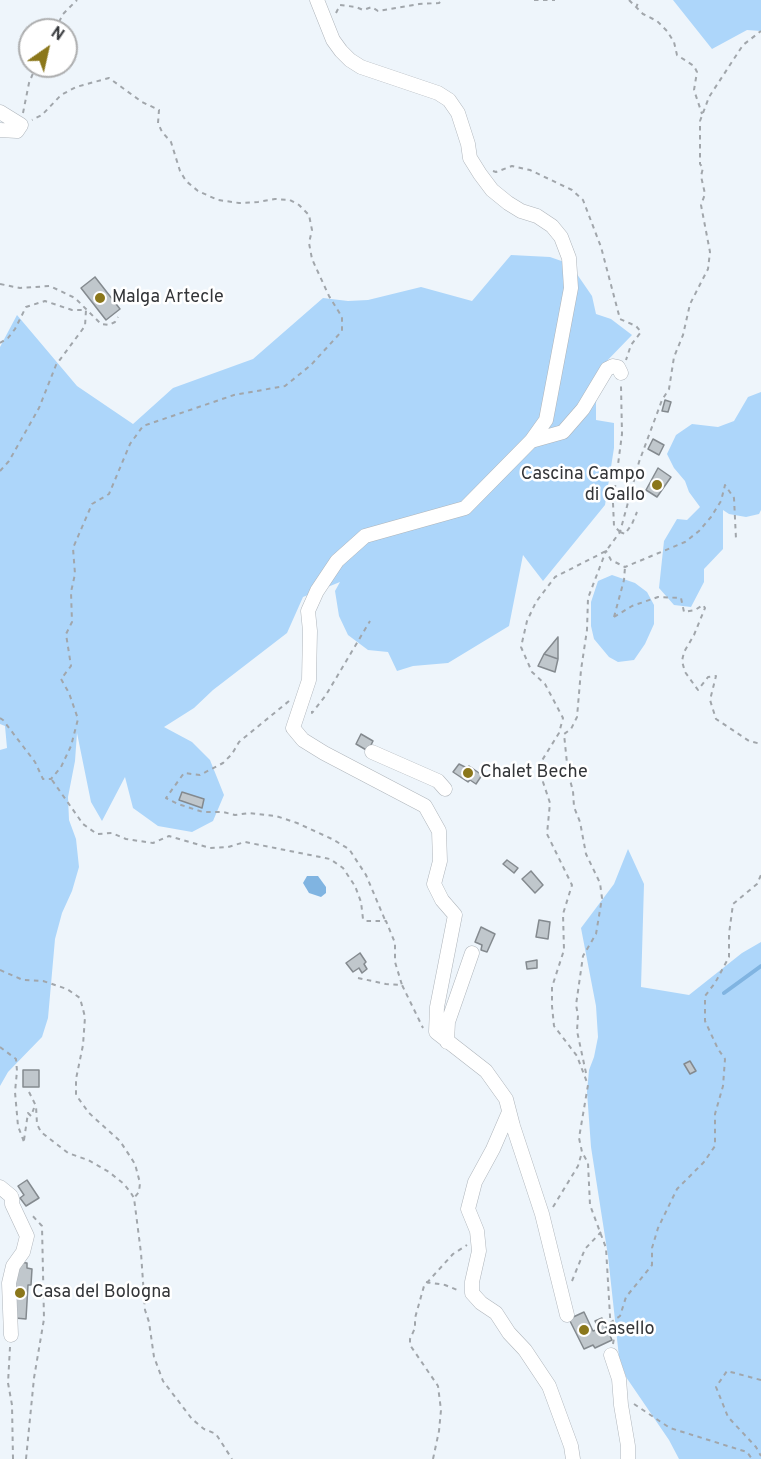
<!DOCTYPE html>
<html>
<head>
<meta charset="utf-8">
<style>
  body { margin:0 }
  #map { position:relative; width:761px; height:1459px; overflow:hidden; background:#eef5fb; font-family:Overpass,sans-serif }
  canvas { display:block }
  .north { position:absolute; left:18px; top:18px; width:60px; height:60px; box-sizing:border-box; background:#fff; border:2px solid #adaeaf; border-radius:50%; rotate:34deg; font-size:16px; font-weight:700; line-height:24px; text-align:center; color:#333538 }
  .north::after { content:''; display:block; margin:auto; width:21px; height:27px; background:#8b771b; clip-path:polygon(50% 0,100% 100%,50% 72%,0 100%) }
</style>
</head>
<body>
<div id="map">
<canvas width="761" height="1459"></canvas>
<div class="north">N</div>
</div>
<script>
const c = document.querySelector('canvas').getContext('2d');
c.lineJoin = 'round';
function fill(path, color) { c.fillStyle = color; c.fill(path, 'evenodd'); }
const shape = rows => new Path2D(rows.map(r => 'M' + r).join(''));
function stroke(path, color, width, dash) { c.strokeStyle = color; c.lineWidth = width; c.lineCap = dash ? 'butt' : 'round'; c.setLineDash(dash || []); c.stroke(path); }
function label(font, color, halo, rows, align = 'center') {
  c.font = font + ' Overpass,sans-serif'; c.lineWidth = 5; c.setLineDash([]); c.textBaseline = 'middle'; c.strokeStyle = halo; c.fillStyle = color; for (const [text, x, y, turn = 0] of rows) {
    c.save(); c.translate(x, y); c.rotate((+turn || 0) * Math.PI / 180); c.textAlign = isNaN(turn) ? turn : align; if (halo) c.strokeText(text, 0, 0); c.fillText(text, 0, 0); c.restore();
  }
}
fill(shape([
  [673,0,761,0,761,31,747,30,712,49],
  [511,255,550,257,570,264,592,296,596,314,611,319,632,335,602,366,596,403,596,420,614,423,614,448,605,505,543,581,523,555,509,626,448,663,413,666,397,671,388,652,368,650,348,635,339,616,335,591,340,582,303,597,287,633,213,690,194,708,164,727,192,742,210,760,224,795,213,821,192,832,158,826,133,808,125,777,102,821,91,802,77,733,75,761,68,797,69,820,76,839,79,867,72,891,62,913,55,939,48,1018,42,1037,8,1072,0,1086,0,750,7,748,5,726,0,724,0,347,17,315,77,386,133,424,173,388,253,359,323,298,348,301,368,300,421,287,472,301],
  [761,392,761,510,759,514,746,517,729,514,723,510,723,549,704,569,704,582,691,607,674,605,659,588,664,541,677,519,687,520,700,507,689,492,685,481,674,468,667,454,676,435,692,424,718,427,734,421,748,397],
  [612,575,635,583,647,592,654,605,654,624,645,644,634,660,618,662,609,657,594,639,591,626,591,602,598,581],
  [628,849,644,884,641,987,689,995,742,953,761,942,761,1459,679,1459,669,1440,626,1377,619,1357,608,1256,591,1147,587,1092,589,1070,594,1057,598,1037,596,1006,581,928,614,884]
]), '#add6fa');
fill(shape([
  [307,876,318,876,326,887,326,893,321,897,309,893,303,883]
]), '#80b4e1');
stroke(shape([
  [724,993,761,966]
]), '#80b4e1', 4);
const building = shape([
  [95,277,120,309,106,320,81,288,95,277],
  [665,400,671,402,668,412,662,411,665,400],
  [653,439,664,445,659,455,648,449,653,439],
  [658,468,671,477,657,497,646,490,658,468],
  [558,637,558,659,544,654,558,637],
  [544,654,558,659,555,672,538,666,544,654],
  [361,734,373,741,368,751,356,744,361,734],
  [459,764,467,768,469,766,482,775,476,784,470,780,468,782,453,772,459,764],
  [182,792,204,799,202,808,179,800,182,792],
  [507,860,518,868,514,873,503,864,507,860],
  [531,871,543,885,535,893,522,879,531,871],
  [539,920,550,922,548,939,536,937,539,920],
  [481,927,495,934,487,952,481,950,482,945,475,942,481,927],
  [360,953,366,962,364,964,367,969,362,973,359,968,353,972,346,963,360,953],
  [537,960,537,968,527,969,526,962,537,960],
  [690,1061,696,1071,690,1074,684,1064,690,1061],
  [23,1070,39,1070,39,1087,23,1087,23,1070],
  [27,1180,39,1198,26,1206,20,1198,24,1195,18,1186,27,1180],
  [17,1262,27,1263,27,1268,32,1269,31,1285,28,1285,26,1319,15,1318,12,1301,17,1262],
  [584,1312,593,1331,599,1329,595,1321,602,1318,612,1340,595,1348,593,1345,584,1349,569,1319,584,1312]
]);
fill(building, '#c0c7cc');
stroke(building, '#848a8f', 1.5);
const minor = shape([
  [317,0,333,40,341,51,350,60,361,67,438,93,449,100,458,113,468,144,470,158,480,174,492,190,508,203,521,211,537,216,552,226,561,237,569,258,571,288,546,420,531,441,465,508,365,536,337,561,317,591,308,611,310,631,309,680,293,728,303,740,324,753,425,806,439,831,440,861,434,884,442,900,455,915,437,1007,436,1032,486,1071,506,1099,513,1126,542,1214,567,1315],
  [0,112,21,125,17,131,0,130],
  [531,441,563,432,583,409,607,369,613,366,618,367,621,373],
  [372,752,438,781,445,789],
  [447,1042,448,1022,472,953],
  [509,1112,493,1149,475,1182,468,1209,477,1231,479,1251,472,1282,472,1293,481,1303,496,1313,509,1333,525,1350,549,1386,571,1446,573,1459],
  [0,1187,11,1196],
  [11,1335,9,1283,13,1266,23,1252,27,1236,12,1204,12,1198],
  [611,1355,619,1379,621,1405,628,1446,628,1459]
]);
stroke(minor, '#afb5bb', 15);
stroke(shape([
  [534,0,555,0],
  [629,0,643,14,657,21,667,31,674,42,677,55,694,66,697,72,694,90,702,114],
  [636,8,639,0],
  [336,13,340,5,356,7,363,10,372,7,378,11,419,4,439,3,442,0],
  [55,30,63,14,77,0],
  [23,113,29,83,36,66],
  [493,171,496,172,512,166,530,170,572,190,583,200,601,247,620,319,636,326,641,332,631,345,626,360],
  [0,284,20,288,50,286,75,298,101,324,109,325,115,322,118,317],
  [0,343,8,338,15,329,26,307,45,301,72,310,86,310],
  [0,471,9,461,39,408,56,365,85,326,86,310],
  [620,532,614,526,613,503,622,434,621,386],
  [620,532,625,534,632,524,637,512],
  [614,617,632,606,658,597,681,598,684,612,695,610,703,605,705,608,694,635,684,652,682,661,685,672,698,690,708,677,716,676,710,700,716,719,749,741,761,744],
  [614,617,624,580,625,567],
  [289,701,239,742,232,754,223,763,200,775,184,773,166,798,178,804,203,812,223,812,235,815,249,813,276,816,297,823,332,839,349,849,366,875,385,920],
  [312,711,312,713,326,695,370,621],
  [0,718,3,720,35,762,43,779,51,779,61,767,71,746,78,719,69,693,61,679,71,666,66,634,72,622,71,592,75,574,73,548,92,504,109,494,130,444,143,426,234,395,285,386,311,365,342,331,342,317,329,296,312,259,309,243,312,230,309,215,299,205,290,200,275,199,258,202,239,203,218,200,198,191,186,181,180,171,171,142,162,132,158,123,159,110,142,102,109,78,76,87,61,95,42,115,32,120],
  [52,780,83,824,97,834,112,833,126,839,153,843,169,836,210,848,228,847,245,842,330,859,343,868,355,886,361,902,363,919,366,921,386,921,395,943,395,962,402,985],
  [0,970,23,980,43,981,67,989,80,998,85,1017,83,1045,76,1079,76,1095,89,1113,120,1141,135,1164,140,1183,139,1192,134,1198],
  [358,978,386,984,402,985,423,1028],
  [0,1047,16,1059,17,1071,15,1092,18,1126,24,1142],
  [586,1073,577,1031,578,1015,576,1005,583,956,596,934,602,898,600,883,586,854,580,822,574,807,573,791,568,773,564,734,571,729,577,717,581,670,587,630,588,598,606,551,611,560,625,567,685,542,699,531,711,517,721,501,725,485,734,498,736,539],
  [29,1092,36,1106,37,1124,41,1132,68,1153,88,1160,109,1172,124,1184,131,1193,134,1198,141,1253,145,1310,149,1322,154,1357,163,1381,192,1419,204,1429,216,1434,232,1459],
  [24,1140,28,1113,31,1116,34,1108],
  [553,1207,578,1166,582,1152],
  [572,1281,585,1249,601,1232],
  [426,1282,445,1285,460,1291],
  [610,1323,620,1316,626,1297,652,1265,652,1248,658,1228,677,1189,704,1162,715,1146,715,1114,723,1086,725,1059,718,1049,705,1021,705,996,715,983,729,957,729,934,733,904,757,884,761,875],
  [613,1344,614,1338,611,1333,606,1248,590,1205,588,1163,582,1152,579,1138,588,1085,577,1056,554,1026,552,1006,552,987,564,950,563,914,572,885,547,834,550,803,543,782,541,762,559,733,563,718,545,684,532,672,521,647,527,621,536,602,555,577,606,551,620,532,639,462,662,400,669,389,674,357,683,335,690,304,708,269,710,252,701,205,705,194,701,176,703,168,700,164,700,121,709,97,743,45,761,31],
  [10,1347,8,1383,12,1405,13,1459],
  [761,1380,727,1371,716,1387,728,1417,756,1447,761,1456],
  [634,1404,670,1428,747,1452,752,1459],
  [26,1459,34,1378,44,1319,42,1226,30,1213],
  [433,1459,439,1431,441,1410,438,1386,410,1345,410,1339,415,1328,415,1318,424,1286,453,1254,467,1245]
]), '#a1a6ab', 2, [4.5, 4.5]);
stroke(minor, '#fff', 14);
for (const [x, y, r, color] of [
  [100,298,6,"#8b771b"],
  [657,485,6,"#8b771b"],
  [468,773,6,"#8b771b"],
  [20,1293,6,"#8b771b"],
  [584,1330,6,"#8b771b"]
]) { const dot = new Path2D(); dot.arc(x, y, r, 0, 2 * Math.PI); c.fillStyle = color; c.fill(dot); stroke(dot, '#fff', 2); }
label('18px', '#333538', '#fff', [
  ["Malga Artecle",112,298],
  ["Cascina Campo",645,475,"right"],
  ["di Gallo",645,496,"right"],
  ["Chalet Beche",480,773],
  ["Casa del Bologna",32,1293],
  ["Casello",596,1330]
], 'left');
</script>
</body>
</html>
